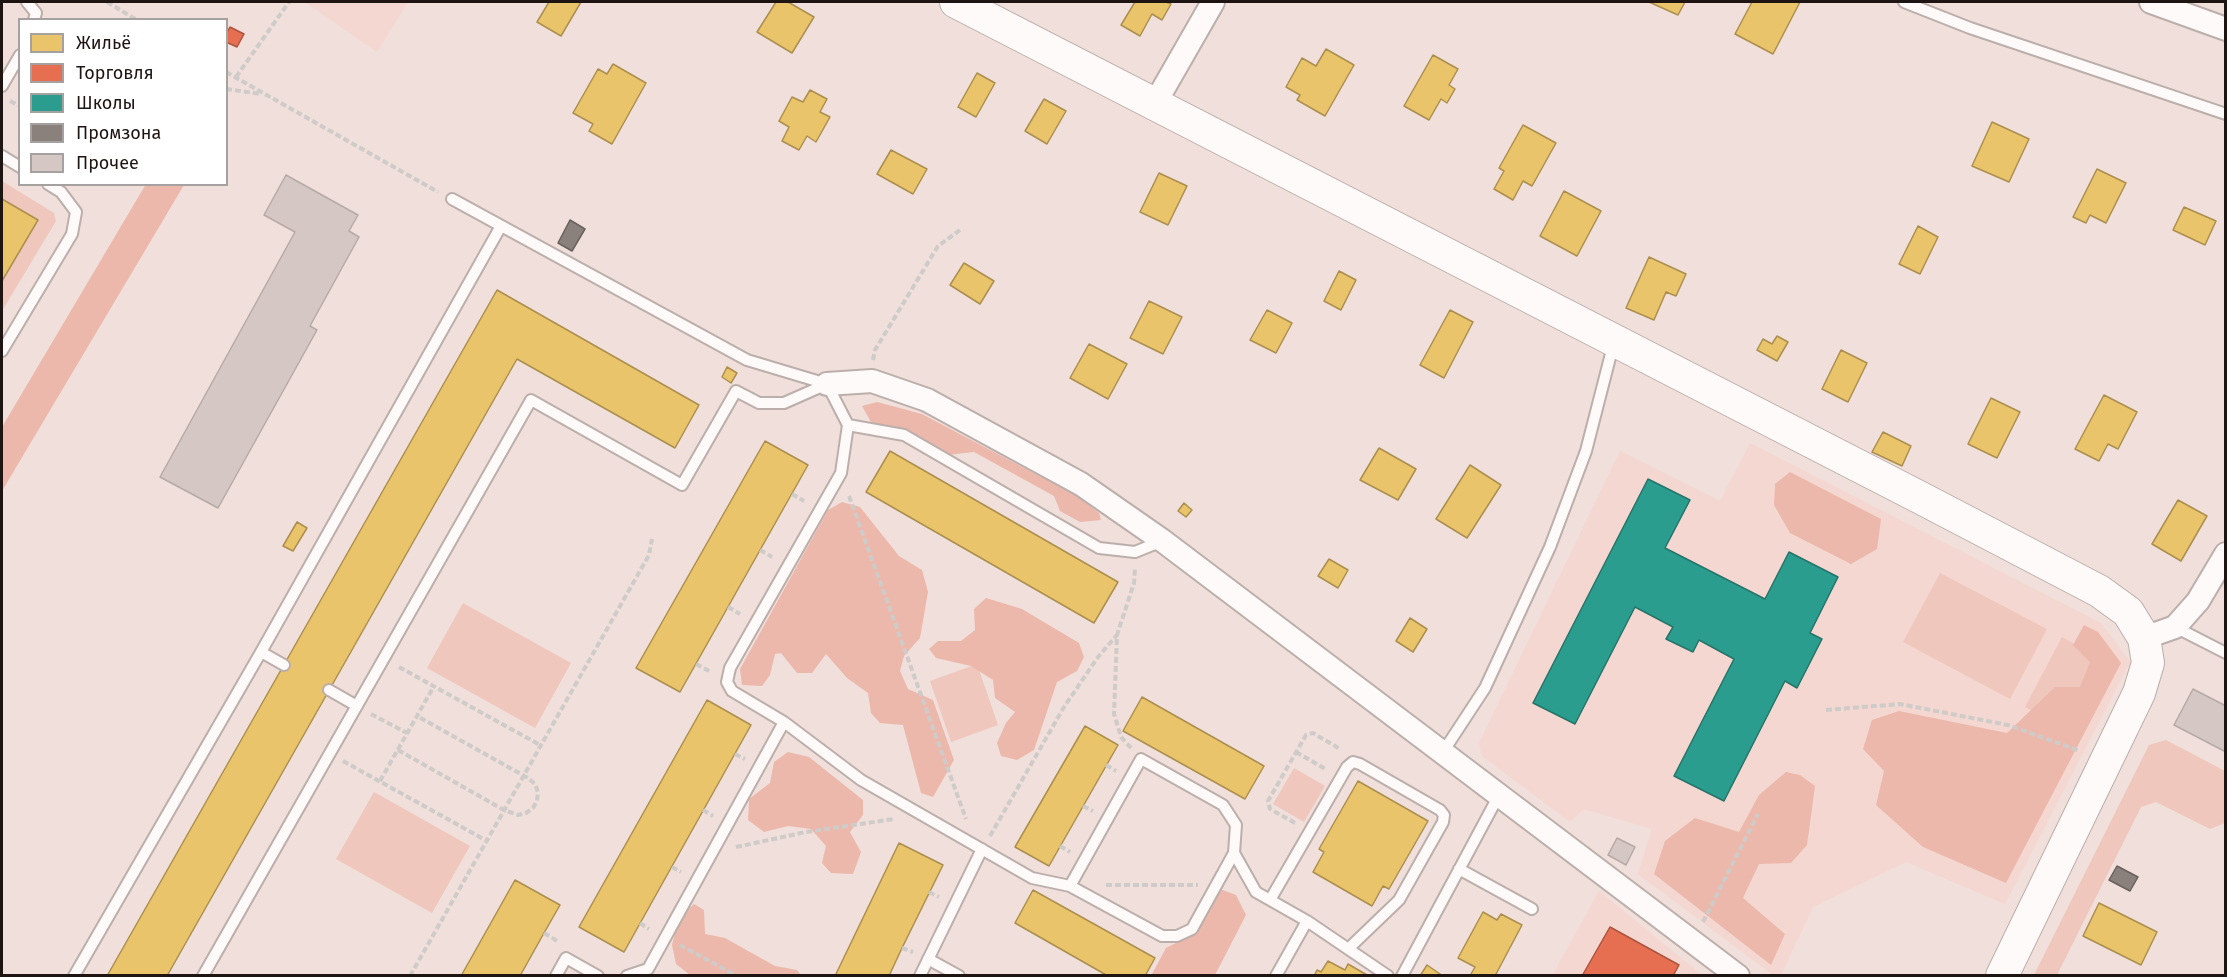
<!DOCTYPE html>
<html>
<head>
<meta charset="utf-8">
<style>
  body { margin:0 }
  #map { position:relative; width:2227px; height:977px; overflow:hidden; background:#f0dfda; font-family:"Fira Sans",sans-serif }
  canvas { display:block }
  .frame { position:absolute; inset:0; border:3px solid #1e1411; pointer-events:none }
  .legend { position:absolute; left:18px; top:18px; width:210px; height:168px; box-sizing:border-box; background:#fff; border:2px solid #a5a1a0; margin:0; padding:8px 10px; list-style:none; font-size:18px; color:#1e1411 }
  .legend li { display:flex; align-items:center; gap:12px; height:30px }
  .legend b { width:30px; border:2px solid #a5a1a0 }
</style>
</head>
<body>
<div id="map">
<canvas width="2227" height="977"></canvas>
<div class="frame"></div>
<ul class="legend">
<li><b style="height:16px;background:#e9c46a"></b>Жильё</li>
<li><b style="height:16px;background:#e76f51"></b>Торговля</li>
<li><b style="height:16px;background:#2a9d8f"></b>Школы</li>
<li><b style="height:16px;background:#8a817c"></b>Промзона</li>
<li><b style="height:16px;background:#d5c7c4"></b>Прочее</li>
</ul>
</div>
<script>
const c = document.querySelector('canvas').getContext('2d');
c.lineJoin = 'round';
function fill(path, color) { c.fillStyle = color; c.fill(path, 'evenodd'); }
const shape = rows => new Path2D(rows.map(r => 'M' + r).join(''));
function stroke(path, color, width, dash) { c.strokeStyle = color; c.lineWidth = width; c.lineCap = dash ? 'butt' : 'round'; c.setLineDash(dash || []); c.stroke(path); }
fill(shape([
  [305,2,408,2,377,52],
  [1750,443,2101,623,2130,662,2005,904,1906,862,1813,907,1781,975,1773,975,1638,874,1652,829,1584,809,1570,822,1482,756,1479,743,1620,451,1720,501],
  [1599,891,1702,975,1552,976]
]), '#f4d7d0');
fill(shape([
  [2,181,54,213,56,221,2,311,2,281,38,221,2,199],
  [1940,573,2047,629,2010,699,1903,642],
  [463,603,571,663,535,728,427,668],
  [2062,637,2104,660,2067,729,2025,707],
  [977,664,998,725,951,742,930,681],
  [2166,740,2225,771,2225,823,2210,829,2156,802,2141,807,2057,975,2034,975,2149,745],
  [1294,768,1325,786,1304,822,1273,804],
  [374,792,470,846,432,913,336,859]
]), '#efc7bd');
fill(shape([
  [146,184,184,185,2,491,2,427],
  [877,402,922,414,1079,497,1099,513,1101,520,1080,522,1060,511,1054,496,974,452,948,455,872,424,862,406],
  [1790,472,1881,519,1877,549,1851,564,1790,533,1774,505,1775,484],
  [842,502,860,507,899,556,922,570,928,592,920,638,904,656,900,671,908,689,933,700,954,760,933,797,921,793,903,725,880,723,871,713,868,693,847,678,826,654,812,673,797,673,781,653,775,654,770,675,762,686,742,685,740,669,828,510],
  [986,598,1022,609,1079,643,1084,657,1077,671,1057,682,1034,750,1017,760,1001,756,997,743,1006,723,1015,712,995,698,993,680,971,666,936,658,929,649,938,641,961,641,975,630,974,609],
  [2084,625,2098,632,2121,663,2006,883,1923,847,1876,805,1884,771,1863,749,1872,720,1899,711,2007,733,2055,687,2080,687,2090,662,2073,645],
  [788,752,809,757,863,800,863,815,850,832,861,852,853,874,831,873,822,863,826,846,811,829,788,826,764,832,748,820,749,799,770,783,774,762],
  [1786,772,1800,775,1815,786,1807,845,1791,863,1759,864,1743,898,1785,934,1771,965,1654,874,1665,841,1695,818,1739,832,1759,795],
  [1220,889,1236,895,1246,915,1215,975,1151,976,1166,948,1196,933],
  [694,904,704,910,705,934,725,938,775,966,797,970,801,975,690,975,676,964,672,945,679,918]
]), '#ecb8ab');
const homes = shape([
  [549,2,581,2,561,36,537,22,549,2],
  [776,2,788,2,814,17,792,53,757,32,776,2],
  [1135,2,1166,2,1171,4,1162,20,1152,14,1140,36,1121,25,1135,2],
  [1649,2,1685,2,1678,15,1649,2],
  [1752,2,1800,2,1773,54,1735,34,1752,2],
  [1326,49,1354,65,1325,116,1297,100,1300,95,1286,87,1302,58,1316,66,1326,49],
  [1433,55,1458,69,1449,85,1455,89,1447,103,1441,99,1429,120,1404,106,1433,55],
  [613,64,646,83,612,144,589,131,593,124,573,113,598,69,607,74,613,64],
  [977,73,995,83,976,117,958,107,977,73],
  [810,90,827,99,820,112,830,117,816,142,807,136,799,150,782,141,789,127,779,121,792,97,803,102,810,90],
  [1044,99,1066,111,1047,144,1025,131,1044,99],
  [1992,122,2029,139,2009,182,1972,166,1992,122],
  [1523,125,1556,143,1532,186,1523,181,1513,200,1494,189,1504,171,1499,168,1523,125],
  [891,150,927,169,913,194,877,174,891,150],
  [2097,169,2126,183,2106,223,2090,215,2086,223,2073,217,2097,169],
  [1159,173,1187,186,1168,225,1140,212,1159,173],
  [1564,191,1601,211,1577,256,1540,236,1564,191],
  [2,199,38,220,2,281,2,199],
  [2184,207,2216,221,2205,245,2173,230,2184,207],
  [1918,226,1938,237,1920,274,1899,264,1918,226],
  [1649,257,1686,274,1676,296,1666,292,1654,320,1626,308,1649,257],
  [964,263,994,281,980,304,950,285,964,263],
  [1339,271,1356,280,1341,310,1324,301,1339,271],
  [497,290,699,405,675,448,517,359,167,976,107,976,497,290],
  [1149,301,1182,317,1163,354,1130,338,1149,301],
  [1267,310,1292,323,1276,353,1250,340,1267,310],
  [1450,310,1473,322,1444,378,1420,365,1450,310],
  [1777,336,1788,342,1777,361,1757,350,1763,339,1772,344,1777,336],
  [1089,344,1127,364,1108,399,1070,378,1089,344],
  [1841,350,1867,363,1848,402,1822,389,1841,350],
  [727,367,737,373,731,383,722,377,727,367],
  [2104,395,2137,412,2118,449,2108,444,2099,461,2075,449,2104,395],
  [1991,398,2020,412,1997,458,1968,444,1991,398],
  [1883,432,1911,446,1902,466,1872,452,1883,432],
  [765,441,808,465,680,692,636,668,765,441],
  [1379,448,1416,469,1398,500,1360,480,1379,448],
  [890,451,1118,582,1094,623,866,492,890,451],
  [1470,465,1501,485,1467,538,1436,519,1470,465],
  [2178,500,2207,516,2181,561,2152,544,2178,500],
  [1184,503,1192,510,1186,517,1178,511,1184,503],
  [297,522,307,528,293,551,283,546,297,522],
  [1329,559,1348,570,1338,588,1318,576,1329,559],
  [1410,618,1427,629,1413,652,1396,641,1410,618],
  [1142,697,1264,766,1245,799,1123,731,1142,697],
  [707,700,751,725,624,952,579,927,707,700],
  [1085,726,1118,745,1049,866,1015,847,1085,726],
  [1358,781,1428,821,1389,889,1383,886,1372,906,1313,872,1324,852,1319,849,1358,781],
  [899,843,943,865,902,948,889,976,835,976,899,843],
  [515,880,560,905,544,933,520,976,461,976,515,880],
  [1033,890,1155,958,1145,976,1108,976,1015,923,1033,890],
  [2099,903,2157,932,2141,965,2083,936,2099,903],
  [1483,912,1497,920,1501,914,1522,925,1495,976,1474,976,1471,974,1475,967,1458,958,1483,912],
  [1328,961,1345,970,1348,964,1367,975,1314,976,1317,970,1321,972,1328,961],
  [1427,965,1443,976,1420,976,1427,965]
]);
fill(homes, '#e9c46a');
stroke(homes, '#ac8f4f', 1.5);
const shops = shape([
  [230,27,244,34,237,47,226,42,226,34,230,27],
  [1610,927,1679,965,1673,976,1582,976,1610,927]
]);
fill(shops, '#e76f51');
stroke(shops, '#ab543e', 1.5);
const schools = shape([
  [1648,479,1690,500,1665,548,1765,599,1789,552,1838,577,1810,633,1822,639,1797,688,1785,681,1724,801,1674,776,1734,659,1699,640,1693,652,1666,639,1673,627,1635,607,1575,724,1533,703,1648,479]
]);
fill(schools, '#2a9d8f');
stroke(schools, '#267469', 1.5);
const industry = shape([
  [570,220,585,229,572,251,558,243,570,220],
  [2117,866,2138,877,2130,891,2109,880,2117,866]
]);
fill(industry, '#8a817c');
stroke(industry, '#6a605c', 1.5);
const building = shape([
  [286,175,358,215,349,231,359,237,310,326,317,330,218,508,160,477,295,232,264,215,286,175],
  [2193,689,2226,706,2226,752,2174,725,2193,689],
  [1617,838,1635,847,1626,865,1608,855,1617,838]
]);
fill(building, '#d5c7c4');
stroke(building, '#b7aaa6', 1.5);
const lane = shape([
  [27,2,36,13,34,20],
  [1904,2,1970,28,2226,114],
  [2,86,20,55],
  [2,156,20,167],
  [452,199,747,360,827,384,848,425,841,473,730,668,727,682,732,691,784,722,861,780,1032,878,1070,886,1162,936,1177,936,1192,929,1234,853],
  [2,351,72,234,76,212,61,192,48,184],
  [848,425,904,435,1099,548,1135,552,1162,541],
  [2175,627,2226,653],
  [261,652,284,665],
  [329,690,357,706],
  [1443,752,1485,688,1550,547,1586,451,1614,342],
  [1459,869,1532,909],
  [1070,886,1141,759,1223,805,1236,825,1234,853,1256,892,1307,921,1388,976],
  [1270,900,1347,767,1353,762,1360,764,1440,810,1444,815,1443,822,1399,900,1348,949],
  [928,959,959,976],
  [74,976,261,652,501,226],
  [203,976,531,400,682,485,736,391,759,403,784,403,827,384],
  [556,976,566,958,598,976],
  [627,976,648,969,784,722],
  [920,976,982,849],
  [1276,976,1307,921],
  [1402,976,1499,795]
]);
const street = shape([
  [2151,2,2226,29],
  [1154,105,1213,2],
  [827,384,872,381,927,400,1081,484,1163,541,1738,976],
  [2144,638,2175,627,2198,601,2226,554]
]);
const secondary = shape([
  [956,2,1919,497,2099,591,2128,612,2144,638,2148,663,2139,693,2002,976]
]);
stroke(lane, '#bcafab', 14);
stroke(street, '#bcafab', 26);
stroke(secondary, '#bcafab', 34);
stroke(shape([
  [107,2,137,20],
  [226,72,438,192],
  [236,77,289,2],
  [226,89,261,94],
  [10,101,20,106],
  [873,360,875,350,938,246,960,230],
  [792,494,804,501],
  [849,496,966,819],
  [760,550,772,557],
  [728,607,740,614],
  [696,664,711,672],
  [399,667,540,745],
  [1826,710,1900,704,2008,725,2080,751],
  [371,714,407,733],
  [1131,748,1121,737,1114,714,1117,635,1134,583,1135,568],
  [398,750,504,810,518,815,526,813,533,808,537,801,538,792,535,784,528,778,417,716],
  [1296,752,1327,770],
  [735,754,745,759],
  [343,761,487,841],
  [1106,765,1116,771],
  [380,781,434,686],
  [1083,806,1093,811],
  [703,810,713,816],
  [1295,823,1270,809,1268,801,1306,735,1313,733,1340,749],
  [990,836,1064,707,1098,657,1117,635],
  [1060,846,1070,852],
  [736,847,806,832,894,819],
  [672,867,681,872],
  [1106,885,1198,885],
  [929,892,939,897],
  [1703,922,1758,814],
  [640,923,649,929],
  [544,933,559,942],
  [680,945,737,976],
  [902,948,913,952],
  [410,976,649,555,652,539]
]), '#cfcbc9', 4, [6, 3]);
stroke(lane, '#fdfaf9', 10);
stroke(street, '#fdfaf9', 22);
stroke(secondary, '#fdfaf9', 32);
</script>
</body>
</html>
